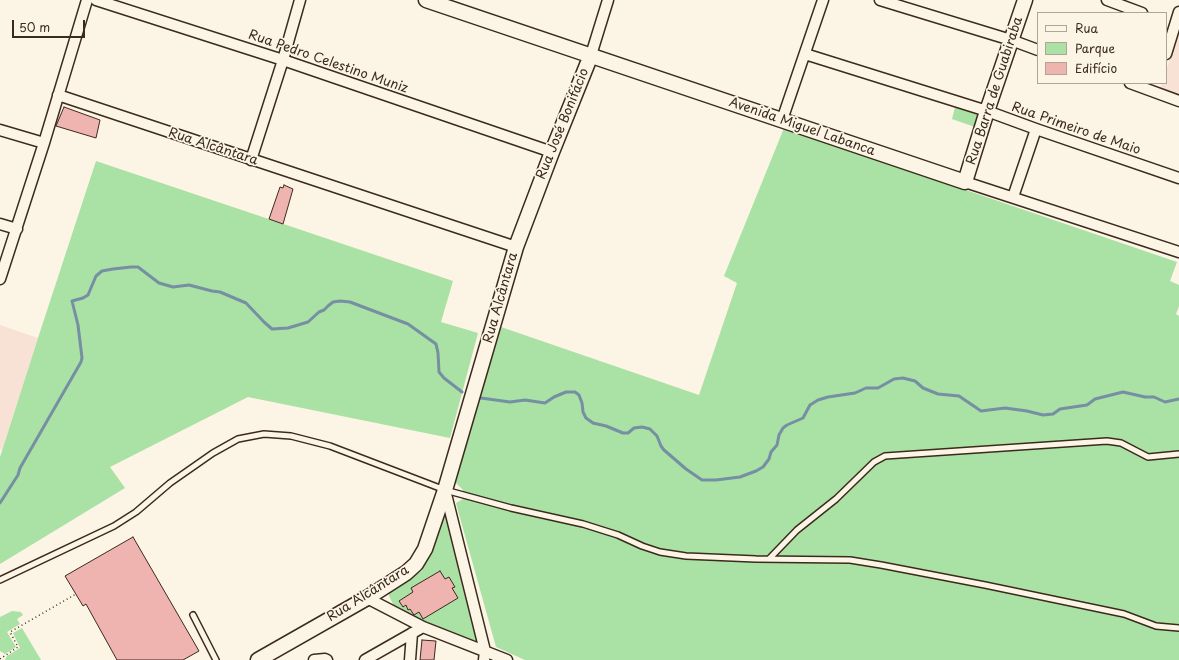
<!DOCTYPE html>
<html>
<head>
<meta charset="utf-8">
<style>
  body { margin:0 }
  #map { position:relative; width:1179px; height:660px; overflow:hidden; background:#fcf5e5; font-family:"Playpen Sans",sans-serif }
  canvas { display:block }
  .legend { position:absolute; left:1037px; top:12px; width:130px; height:72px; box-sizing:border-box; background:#fcf5e5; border:1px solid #afa495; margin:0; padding:5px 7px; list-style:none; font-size:12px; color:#3b2a1e }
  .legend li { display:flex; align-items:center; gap:8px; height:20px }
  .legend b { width:20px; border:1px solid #afa495 }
  .scale { position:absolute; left:12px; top:20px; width:73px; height:18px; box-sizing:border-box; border:2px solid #3b2a1e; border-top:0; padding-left:5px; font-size:12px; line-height:14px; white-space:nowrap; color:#3b2a1e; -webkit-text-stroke:3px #fcf5e5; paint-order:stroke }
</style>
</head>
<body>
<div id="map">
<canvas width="1179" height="660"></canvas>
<ul class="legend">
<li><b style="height:5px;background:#fcf5e5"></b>Rua</li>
<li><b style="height:11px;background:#aae1a4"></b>Parque</li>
<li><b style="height:11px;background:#efb4b0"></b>Edifício</li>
</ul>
<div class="scale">50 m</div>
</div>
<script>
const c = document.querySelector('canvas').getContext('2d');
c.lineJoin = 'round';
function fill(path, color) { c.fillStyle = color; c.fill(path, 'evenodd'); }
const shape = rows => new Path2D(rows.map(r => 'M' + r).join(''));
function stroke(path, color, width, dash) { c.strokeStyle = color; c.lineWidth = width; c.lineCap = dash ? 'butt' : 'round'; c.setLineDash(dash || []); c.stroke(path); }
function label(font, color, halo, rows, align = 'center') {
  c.font = font + ' "Playpen Sans",sans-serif'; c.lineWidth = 3.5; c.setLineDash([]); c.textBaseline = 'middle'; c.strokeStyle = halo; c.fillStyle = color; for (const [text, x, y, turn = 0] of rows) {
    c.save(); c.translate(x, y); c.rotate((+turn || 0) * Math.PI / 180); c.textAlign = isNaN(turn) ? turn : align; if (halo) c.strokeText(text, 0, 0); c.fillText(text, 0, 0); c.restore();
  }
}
fill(shape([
  [1178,35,1179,35,1179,98,1159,91,1162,83,1166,83,1166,71],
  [0,325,38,338,2,450,0,449]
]), '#f8e2d5');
fill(shape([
  [955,107,979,115,975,127,952,119],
  [784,128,1177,262,1170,281,1179,285,1179,306,1176,314,1179,316,1179,660,525,660,496,647,457,507,456,503,463,499,463,490,455,482,501,327,699,395,737,283,724,276],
  [96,161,453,281,441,322,478,333,450,438,248,397,110,467,125,488,0,564,0,457,38,338],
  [446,515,448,516,481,643,425,622,402,611,394,606,389,596,389,592,391,590,422,571,444,518],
  [12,611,21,612,23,615,17,619,20,624,7,632,16,647,5,654,0,651,0,617],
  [22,628,41,660,5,660,7,656,20,648,13,633]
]), '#aae1a4');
stroke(shape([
  [481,398,510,402,525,400,545,403,554,397,566,392,575,392,579,395,582,403,583,412,586,418,593,423,606,426,623,433,628,433,634,428,642,427,650,429,657,436,661,446,664,450,686,469,702,480,716,480,740,477,756,471,763,467,769,459,771,452,777,445,779,435,783,428,787,425,803,418,810,405,818,400,828,397,855,393,866,388,878,388,894,379,903,378,915,381,923,388,938,394,959,396,981,411,1005,408,1027,411,1043,415,1053,414,1060,409,1087,405,1095,399,1123,392,1145,397,1154,397,1165,402,1179,399],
  [0,503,18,475,20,468,81,362,82,358,78,325,72,301,83,298,88,295,96,276,102,271,113,269,131,267,138,267,159,283,173,287,189,285,212,291,220,292,246,303,264,322,272,329,288,328,308,322,319,312,324,310,328,306,333,302,340,301,350,302,408,324,436,344,438,353,439,372,444,378,462,392]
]), '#768fa3', 3);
const building = shape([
  [64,107,100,120,96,138,56,126,64,107],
  [284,185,293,189,283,224,269,219,280,187,283,188,284,185],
  [133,537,199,651,183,660,117,660,86,604,83,606,65,576,133,537],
  [440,571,445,579,449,577,455,587,452,588,458,598,423,619,419,612,414,615,410,609,408,610,406,605,403,607,399,601,413,592,411,588,440,571],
  [422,640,436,641,434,660,420,660,422,640]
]);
fill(building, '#efb4b0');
stroke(building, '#3b2a1e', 1);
const lane = shape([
  [769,559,797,530,836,499,874,462,885,456,1107,441,1121,443,1148,457,1179,454],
  [0,580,114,526,136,512,170,483,213,453,238,439,264,434,291,436,330,446,445,490,511,508,583,524,618,535,642,546,660,552,686,556,756,559,850,560,881,565,985,585,1124,614,1156,626,1179,628],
  [193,615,216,660]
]);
const street = shape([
  [96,0,283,60,552,152],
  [880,0,1011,40,1038,50],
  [1107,0,1142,13],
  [805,54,987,111,1036,129,1179,178],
  [1166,54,1179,12],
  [591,55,608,0],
  [1130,83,1179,101],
  [58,95,516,247],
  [782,120,823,0],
  [0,130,44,143],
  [251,160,283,60,300,0],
  [965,182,1179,252],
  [1013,197,1036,129],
  [0,224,17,229],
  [0,279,44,143,87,0],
  [445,490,485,651,484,660],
  [367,598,423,627],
  [314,660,325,659,327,660],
  [365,660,423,627,507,660],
  [410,660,412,633]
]);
const secondary = shape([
  [426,0,965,182,987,111,1025,0],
  [258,660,367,598,406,573,416,564,425,549,445,490,516,247,552,152,591,55]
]);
stroke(lane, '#3b2a1e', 8);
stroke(street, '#3b2a1e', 13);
stroke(secondary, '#3b2a1e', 17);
stroke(shape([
  [0,659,18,647,10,632,76,594]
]), '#3b2a1e', 1.5, [1, 3]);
stroke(lane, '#fcf5e5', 5);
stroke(street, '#fcf5e5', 10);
stroke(secondary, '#fcf5e5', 14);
label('13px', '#3b2a1e', '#fcf5e5', [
  ["Rua Pedro Celestino Muniz",328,62,19],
  ["Rua Barra de Guabiraba",995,91,-72],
  ["Rua José Bonifácio",563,124,-68],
  ["Avenida Miguel Labanca",802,127,19],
  ["Rua Primeiro de Maio",1076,129,19],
  ["Rua Alcântara",213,147,18],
  ["Rua Alcântara",501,298,-74],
  ["Rua Alcântara",368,594,-32]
]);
</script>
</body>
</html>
